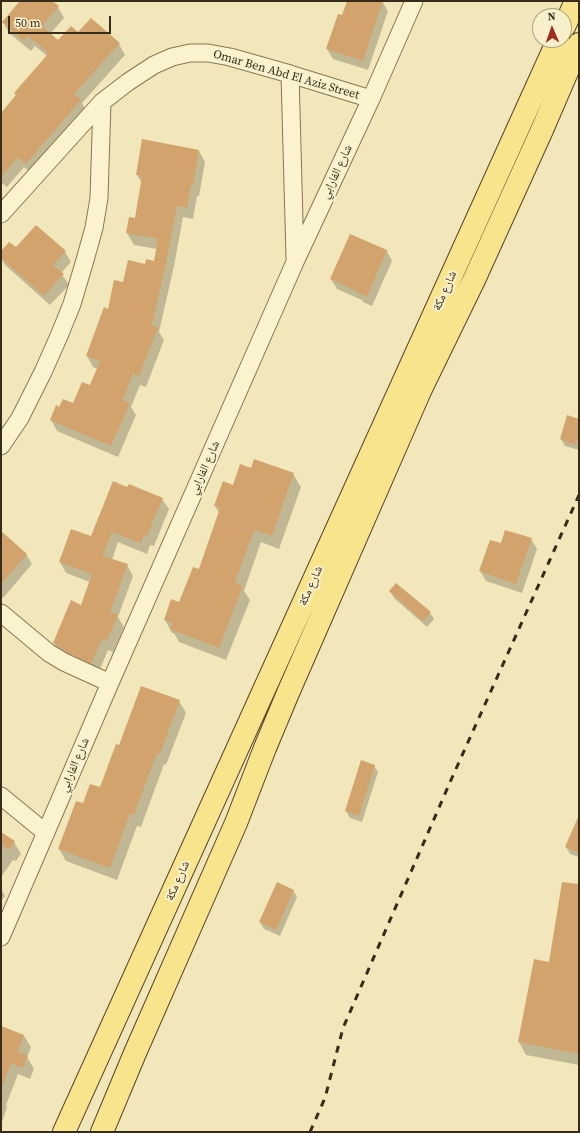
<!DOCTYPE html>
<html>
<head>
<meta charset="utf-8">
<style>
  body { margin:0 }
  #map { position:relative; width:580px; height:1133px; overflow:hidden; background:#f1e7bb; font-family:"Source Serif 4",serif }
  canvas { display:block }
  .frame { position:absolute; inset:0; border:2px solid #372b1a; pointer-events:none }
  .north { position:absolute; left:532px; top:8px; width:40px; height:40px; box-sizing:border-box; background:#f8f0cb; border:1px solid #aba184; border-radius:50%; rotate:358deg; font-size:11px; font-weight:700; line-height:16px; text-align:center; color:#372b1a }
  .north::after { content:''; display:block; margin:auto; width:14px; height:18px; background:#9d2d1f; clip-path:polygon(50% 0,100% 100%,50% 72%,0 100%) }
  .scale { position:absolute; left:8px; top:16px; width:103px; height:18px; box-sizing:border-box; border:2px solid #372b1a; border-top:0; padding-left:5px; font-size:12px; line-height:14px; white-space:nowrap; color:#372b1a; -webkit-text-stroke:3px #f8f0cb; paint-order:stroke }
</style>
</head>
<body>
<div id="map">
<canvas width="580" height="1133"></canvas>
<div class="frame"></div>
<div class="north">N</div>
<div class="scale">50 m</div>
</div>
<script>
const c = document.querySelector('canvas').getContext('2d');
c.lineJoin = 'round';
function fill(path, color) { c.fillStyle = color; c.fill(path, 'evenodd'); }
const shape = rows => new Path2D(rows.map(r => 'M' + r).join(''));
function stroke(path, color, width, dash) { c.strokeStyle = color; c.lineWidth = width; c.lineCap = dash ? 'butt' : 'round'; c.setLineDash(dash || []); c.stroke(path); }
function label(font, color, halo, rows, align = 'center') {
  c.font = font + ' "Source Serif 4","Noto Naskh Arabic",serif'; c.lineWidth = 4; c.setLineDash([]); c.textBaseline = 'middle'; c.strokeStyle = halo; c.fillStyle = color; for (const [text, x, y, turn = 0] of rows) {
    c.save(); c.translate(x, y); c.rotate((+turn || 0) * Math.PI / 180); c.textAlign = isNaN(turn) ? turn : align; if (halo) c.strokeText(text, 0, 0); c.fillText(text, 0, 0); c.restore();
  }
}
fill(shape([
  [21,1,51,1,58,7,64,18,50,34,58,42,78,34,119,44,125,55,82,103,87,112,32,174,24,167,7,187,1,182,1,114,47,56,35,46,31,51,9,33,3,22],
  [348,1,382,1,388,11,368,70,333,59,327,49,343,17],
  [199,151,205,162,199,196,197,196,193,219,183,217,174,266,159,332,164,340,146,387,140,385,131,407,136,415,118,457,57,431,51,420,60,408,74,404,91,386,98,369,93,367,87,356,109,310,124,283,145,265,154,262,157,249,134,245,127,233,130,218,135,219,142,183,137,175],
  [351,235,387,251,392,261,372,306,363,302,362,300,337,289,331,279],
  [16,249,65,252,71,262,61,273,69,285,50,305,5,265,1,258,1,253],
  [579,420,579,450,565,446,561,439],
  [251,469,293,474,301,487,279,549,261,542,244,591,250,600,226,660,179,642,174,633,172,633,165,620,180,604,199,570,219,513,215,506,234,486],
  [128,488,162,499,169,509,154,546,150,545,147,554,118,542,112,560,127,565,133,576,118,617,124,627,113,652,108,650,98,674,61,654,54,643,82,606,90,582,66,573,60,562,92,538],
  [1,532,26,554,32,564,3,598,1,596],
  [531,539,537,549,522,593,486,581,480,571,501,544],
  [390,591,430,613,434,619,427,627,394,598],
  [179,701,186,713,166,765,164,764,141,827,137,826,117,880,66,861,59,849,84,804,101,789,119,746],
  [374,766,378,772,362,822,350,818,346,811],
  [579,823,579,857,570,854,566,847],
  [1,833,14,842,21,854,16,861,13,860,1,877],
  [579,885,579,1065,526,1055,519,1042],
  [1,889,5,896,1,901],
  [293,890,297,897,280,936,264,929,260,922],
  [1,1027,24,1036,31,1047,27,1057,34,1069,30,1079,18,1074,6,1105,7,1107,1,1125]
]), '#0003');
fill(shape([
  [20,1,52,1,59,6,42,26,58,40,71,26,78,32,91,18,120,43,74,94,81,100,26,164,18,157,1,177,1,113,16,95,14,93,47,55,46,54,48,52,28,36,24,41,2,22],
  [347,1,383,1,363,61,326,49,338,14,342,15],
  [142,139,199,150,193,185,191,185,187,208,177,206,168,254,152,325,158,328,139,376,133,374,123,400,130,403,111,446,50,420,56,405,59,407,63,399,73,403,82,382,90,385,100,361,86,356,104,307,108,309,114,280,123,282,128,260,145,264,146,259,154,261,158,239,126,233,129,217,135,218,142,176,136,175],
  [36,225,66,251,53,265,64,274,44,296,1,258,1,251,9,242,16,247],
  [350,234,387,250,367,297,356,292,357,291,330,279],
  [567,415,579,419,579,434,576,445,560,439],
  [254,459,294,473,272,536,254,530,235,583,243,586,219,648,170,629,173,623,164,620,171,599,179,602,193,567,199,569,220,508,214,506,223,481,233,485,240,464,251,468],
  [113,481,127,487,129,484,163,498,147,536,144,535,141,543,112,532,103,556,128,564,110,612,118,615,107,641,102,639,91,664,69,653,53,643,71,600,81,605,92,574,59,562,71,529,91,536],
  [505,530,532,538,516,584,479,571,490,540,501,543],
  [1,531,27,554,1,584],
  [396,583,431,612,423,621,389,591],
  [141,686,180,700,160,754,157,753,134,815,130,814,110,868,58,849,76,801,83,803,90,784,100,787,116,744,119,745],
  [361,760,375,765,359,816,345,811],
  [579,815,579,853,565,847],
  [1,832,15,841,9,850,1,844],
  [277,882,294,890,276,930,259,922],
  [562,882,579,884,579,1054,518,1042,534,959,549,962],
  [1,1026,24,1035,18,1052,28,1056,23,1068,11,1063,2,1087]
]), '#d2a36d');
const minor = shape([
  [290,74,295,258],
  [1,214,102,102,128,82,154,65,172,57,190,53,208,53,230,57,290,74,371,99],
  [1,446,20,418,43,372,59,336,72,304,85,260,94,228,99,198,102,102],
  [1,613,49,653,64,662,110,683],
  [1,796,46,833],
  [1,937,110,683,295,262,371,99,414,1]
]);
const primary = shape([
  [564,27,576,1],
  [64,1132,558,40],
  [102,1132,135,1053,236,823,265,748,288,693,420,391,474,280,542,130,579,44]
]);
stroke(minor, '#897654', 19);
stroke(primary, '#564329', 24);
stroke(minor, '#fbf3ce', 17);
stroke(primary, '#f9e48e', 22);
stroke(shape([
  [310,1132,325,1098,343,1028,451,780,579,495]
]), '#372b1a', 3, [7, 7]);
label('12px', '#372b1a', '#f8f0cb', [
  ["Omar Ben Abd El Aziz Street",286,75,16],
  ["شارع الفارابي",337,172,-65],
  ["شارع مكة",445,291,-66],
  ["شارع الفارابي",205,468,-66],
  ["شارع مكة",311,586,-66],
  ["شارع الفارابي",75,765,-67],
  ["شارع مكة",178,881,-66]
]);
</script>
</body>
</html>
